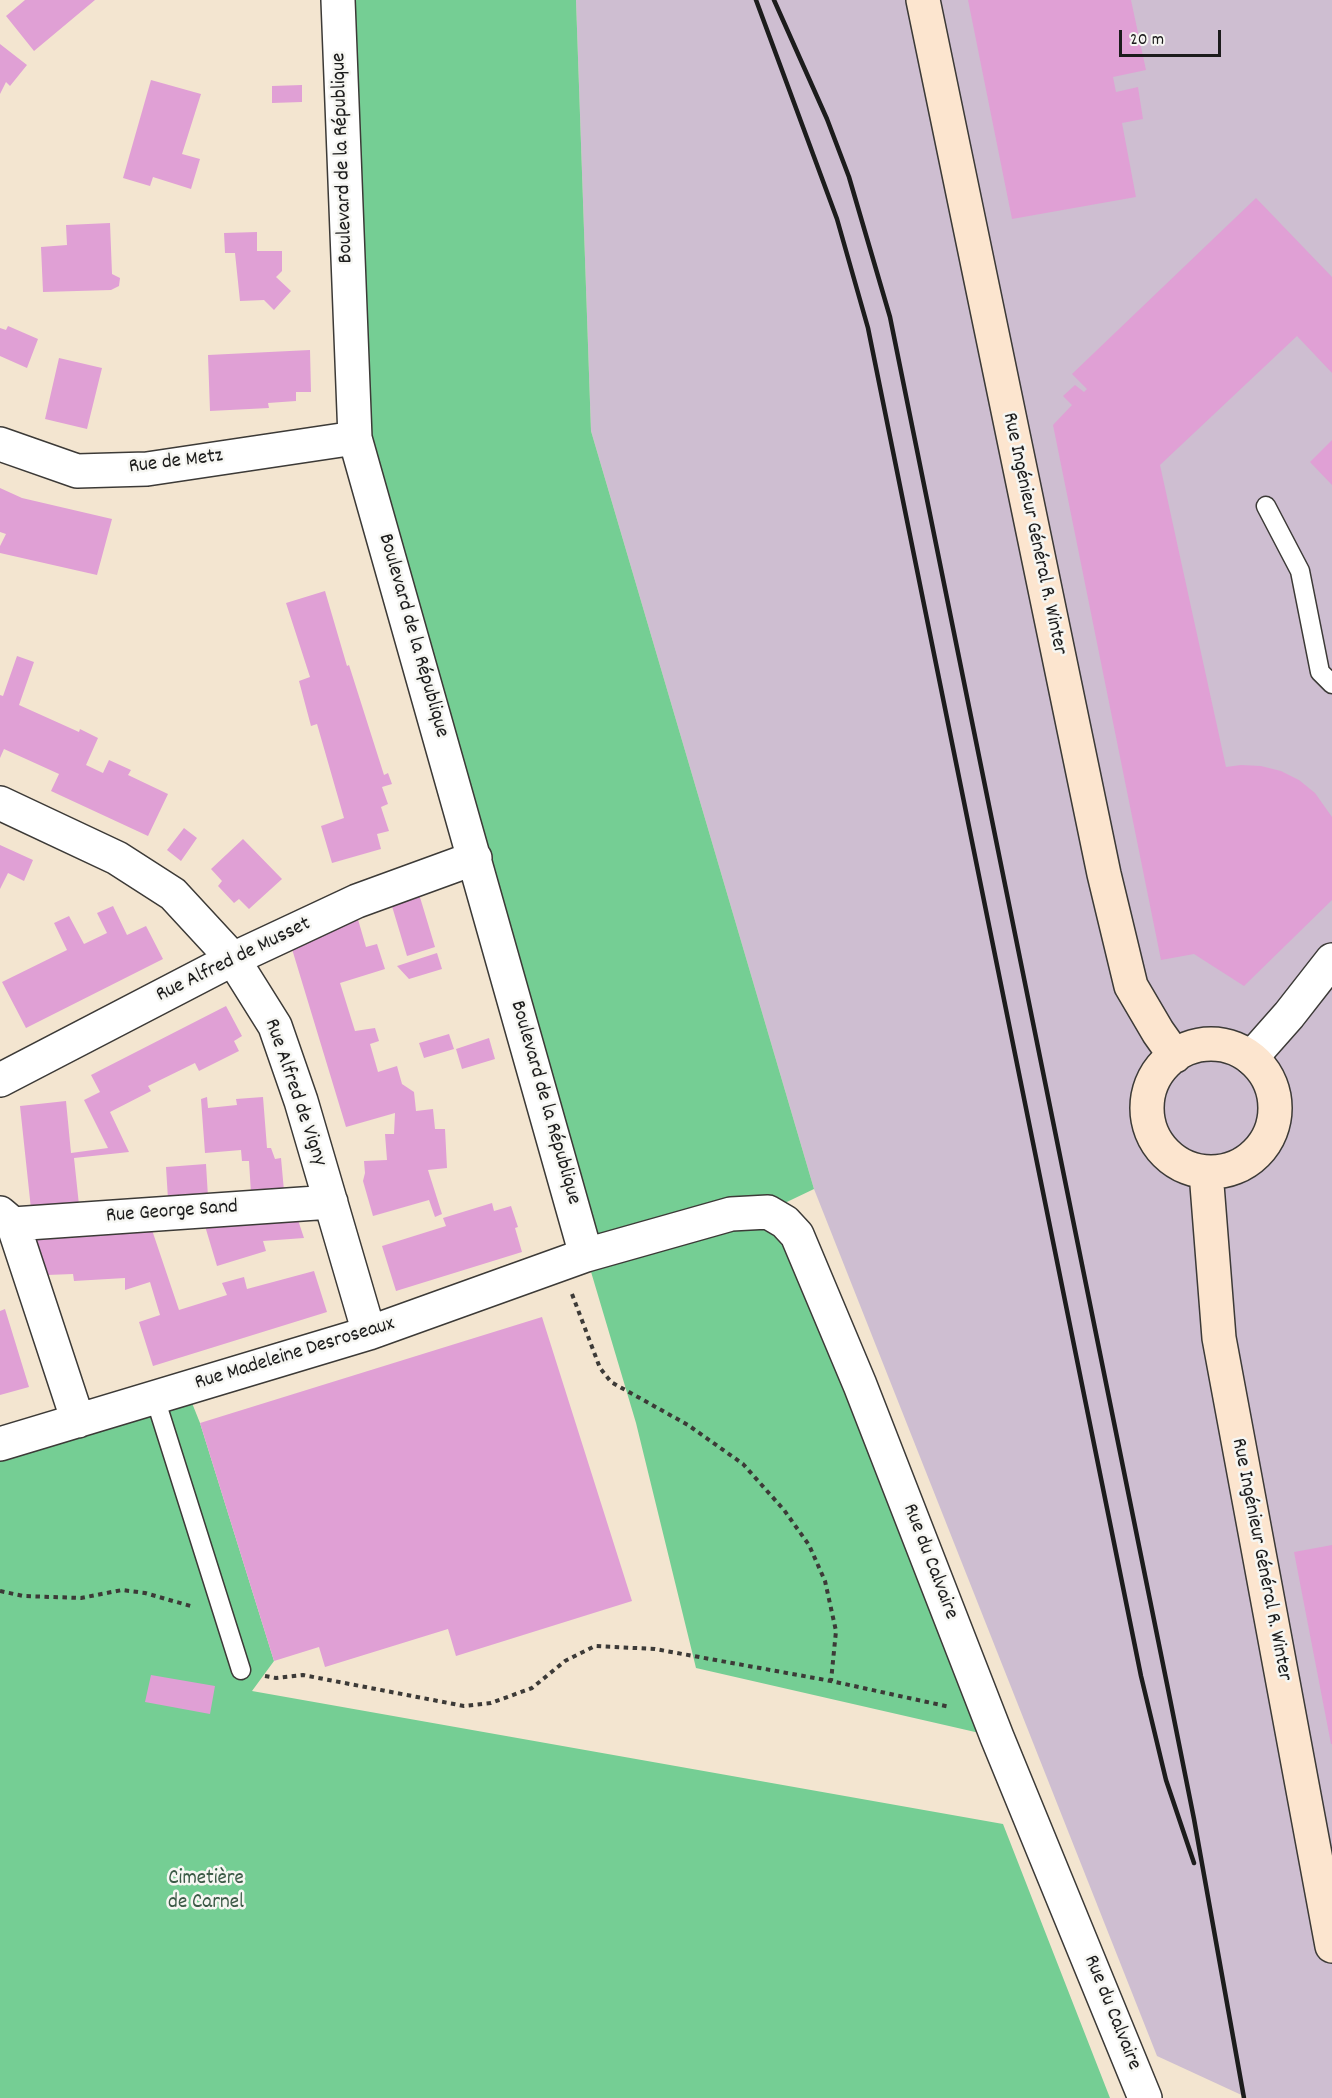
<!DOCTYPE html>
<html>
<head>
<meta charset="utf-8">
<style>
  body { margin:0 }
  #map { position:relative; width:1332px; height:2098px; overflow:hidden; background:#f3e5d0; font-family:Dekko,sans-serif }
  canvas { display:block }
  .scale { position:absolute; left:1119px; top:30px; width:102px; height:27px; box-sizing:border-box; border:3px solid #1c1c1c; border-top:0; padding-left:8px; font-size:18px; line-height:21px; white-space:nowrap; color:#1c1c1c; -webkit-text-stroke:4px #f6f6f2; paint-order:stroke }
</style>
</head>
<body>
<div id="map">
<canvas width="1332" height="2098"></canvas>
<div class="scale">20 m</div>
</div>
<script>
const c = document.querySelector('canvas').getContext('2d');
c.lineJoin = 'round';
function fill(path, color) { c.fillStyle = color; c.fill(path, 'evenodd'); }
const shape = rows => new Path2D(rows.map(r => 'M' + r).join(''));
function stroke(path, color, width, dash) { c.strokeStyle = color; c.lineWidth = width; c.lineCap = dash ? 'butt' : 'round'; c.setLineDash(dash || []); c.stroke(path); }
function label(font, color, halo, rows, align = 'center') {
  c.font = font + ' Dekko,sans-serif'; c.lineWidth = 5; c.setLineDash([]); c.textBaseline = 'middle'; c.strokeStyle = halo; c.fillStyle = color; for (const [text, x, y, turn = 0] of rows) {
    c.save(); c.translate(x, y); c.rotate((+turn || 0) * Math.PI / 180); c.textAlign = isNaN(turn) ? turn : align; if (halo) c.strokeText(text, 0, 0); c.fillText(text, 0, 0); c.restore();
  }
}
fill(shape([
  [576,0,1332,0,1332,2098,1248,2098,1157,2056,814,1189,591,431]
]), '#cebed1');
fill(shape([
  [338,0,576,0,591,431,814,1189,768,1211,785,1222,997,1737,696,1668,636,1423,586,1255,355,438],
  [186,1388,200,1423,274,1661,252,1691,1003,1824,1110,2098,0,2098,0,1449]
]), '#75ce94');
fill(shape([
  [25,0,95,0,34,51,6,16],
  [968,0,1131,0,1146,70,1113,77,1116,92,1138,87,1143,119,1122,123,1136,197,1012,219],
  [0,44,27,65,10,86,6,82,0,94],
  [151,80,201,94,182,154,200,159,191,189,153,177,150,186,123,178],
  [302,85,302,102,272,103,272,86],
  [1256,198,1332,277,1332,373,1297,336,1160,465,1226,767,1241,765,1261,766,1281,771,1299,780,1315,793,1332,817,1332,900,1244,986,1194,954,1161,960,1053,425,1072,405,1063,396,1075,385,1084,392,1087,389,1072,374],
  [110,223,112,274,120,278,119,286,111,290,43,292,41,247,67,245,66,225],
  [257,232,257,251,282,251,282,271,276,277,291,291,274,310,264,300,240,301,235,253,225,253,224,233],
  [8,326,38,339,27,368,0,356,0,328,6,330],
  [310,350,311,392,296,392,296,401,268,403,269,408,210,411,208,355],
  [59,358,102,368,87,429,45,419],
  [1332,440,1332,485,1310,462],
  [0,488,22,498,112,519,97,575,0,553,0,546,6,534,0,532],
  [325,591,347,666,349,665,384,775,388,773,392,784,382,787,388,804,381,807,389,831,377,834,381,849,332,863,321,826,344,818,317,724,311,726,299,681,310,677,286,603],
  [17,656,34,662,19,705,79,732,80,729,98,738,86,765,103,773,109,760,131,770,128,775,168,794,148,836,51,791,59,774,4,749,0,758,0,695,3,696],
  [184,828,197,838,181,861,167,850],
  [243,839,282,879,249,909,239,899,234,903,218,886,222,881,211,869],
  [0,845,33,860,24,881,8,873,0,889],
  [419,894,435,947,407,956,391,903],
  [113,906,127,935,146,926,163,959,26,1028,2,982,67,950,54,923,69,916,84,944,107,933,97,913],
  [357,916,366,947,377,944,385,969,340,983,355,1031,375,1028,379,1041,370,1044,378,1072,397,1066,402,1084,414,1092,416,1111,433,1109,435,1129,445,1129,447,1168,428,1170,442,1214,435,1217,429,1200,373,1216,363,1181,365,1173,364,1161,387,1160,385,1134,394,1134,395,1113,346,1127,292,949],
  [437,953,442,969,409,979,397,966],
  [226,1006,242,1036,234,1041,239,1051,199,1071,195,1063,148,1086,151,1091,110,1112,129,1152,74,1158,79,1205,31,1209,20,1106,66,1101,71,1153,108,1148,84,1100,100,1092,91,1075],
  [449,1034,454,1049,424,1058,419,1043],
  [489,1038,495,1059,462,1069,456,1049],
  [207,1097,208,1108,237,1105,236,1099,263,1097,267,1148,271,1148,275,1159,281,1158,284,1191,251,1193,249,1161,242,1161,241,1150,205,1153,201,1099],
  [206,1164,208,1197,168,1199,166,1167],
  [492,1203,494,1211,511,1206,518,1227,515,1228,522,1252,396,1291,382,1246,446,1226,443,1218],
  [298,1220,304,1238,263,1241,266,1251,217,1266,205,1226],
  [152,1230,179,1310,227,1295,222,1283,244,1277,247,1289,314,1271,327,1312,153,1366,139,1322,160,1315,150,1282,125,1290,125,1278,74,1281,73,1274,47,1275,36,1238],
  [5,1309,29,1387,0,1395,0,1311],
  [542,1317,632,1601,456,1656,448,1629,325,1667,319,1647,274,1661,200,1423],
  [1332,1545,1332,1744,1331,1744,1294,1552],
  [151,1675,215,1686,210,1714,145,1702]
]), '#e0a0d5');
const lane = shape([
  [1266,506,1300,571,1320,672,1332,684],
  [155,1398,241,1670]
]);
const street = shape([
  [338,0,355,438,586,1255],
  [0,444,77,471,147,469,355,438],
  [0,803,117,858,173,894,233,959,275,1026,301,1101,369,1333],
  [1251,1058,1289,1015,1332,960],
  [0,1080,233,959,357,901,475,858],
  [0,1213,13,1224,78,1421],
  [13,1224,331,1202],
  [0,1444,369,1333,586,1255,731,1214,768,1212,785,1222,797,1235,860,1385,997,1737,1145,2098]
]);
const secondary = shape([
  [923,0,1104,874,1131,986,1158,1032,1175,1056],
  '1147 1108a64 64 0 1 1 128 0a64 64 0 1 1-128 0Z',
  [1206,1172,1219,1338,1332,1946]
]);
stroke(lane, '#3c3a37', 21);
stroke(street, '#3c3a37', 36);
stroke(secondary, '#3c3a37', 36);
stroke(shape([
  [572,1294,600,1368,611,1382,688,1425,743,1464,784,1510,809,1545,825,1581,836,1631,831,1681],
  [0,1591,23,1596,81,1598,122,1590,145,1593,194,1607],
  [265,1676,276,1678,303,1675,464,1706,491,1703,532,1688,565,1661,595,1646,655,1649,831,1681,950,1707]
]), '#3c3a37', 4, [4.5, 4.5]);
stroke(lane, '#fff', 18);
stroke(street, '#fff', 33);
stroke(secondary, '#fce5cf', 33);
stroke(shape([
  [756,0,837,219,868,328,1141,1676,1166,1780,1194,1863],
  [774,0,827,119,849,177,890,317,1167,1684,1194,1819,1244,2098]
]), '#1c1c1c', 4.5);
label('21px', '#1c1c1c', '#f6f6f2', [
  ["Boulevard de la République",344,158,-92],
  ["Rue de Metz",176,463,-7],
  ["Rue Ingénieur Général R. Winter",1033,534,78],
  ["Boulevard de la République",412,636,74],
  ["Rue Alfred de Musset",234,961,-26],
  ["Rue Alfred de Vigny",294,1093,71],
  ["Boulevard de la République",544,1103,74],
  ["Rue George Sand",172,1213,-4],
  ["Rue Madeleine Desroseaux",295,1355,-17],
  ["Rue Ingénieur Général R. Winter",1260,1560,79],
  ["Rue du Calvaire",929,1562,69],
  ["Rue du Calvaire",1111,2013,68]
]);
label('21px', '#3b5a46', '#f6f6f2', [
  ["Cimetière",206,1880],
  ["de Carnel",206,1904]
]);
</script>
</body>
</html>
